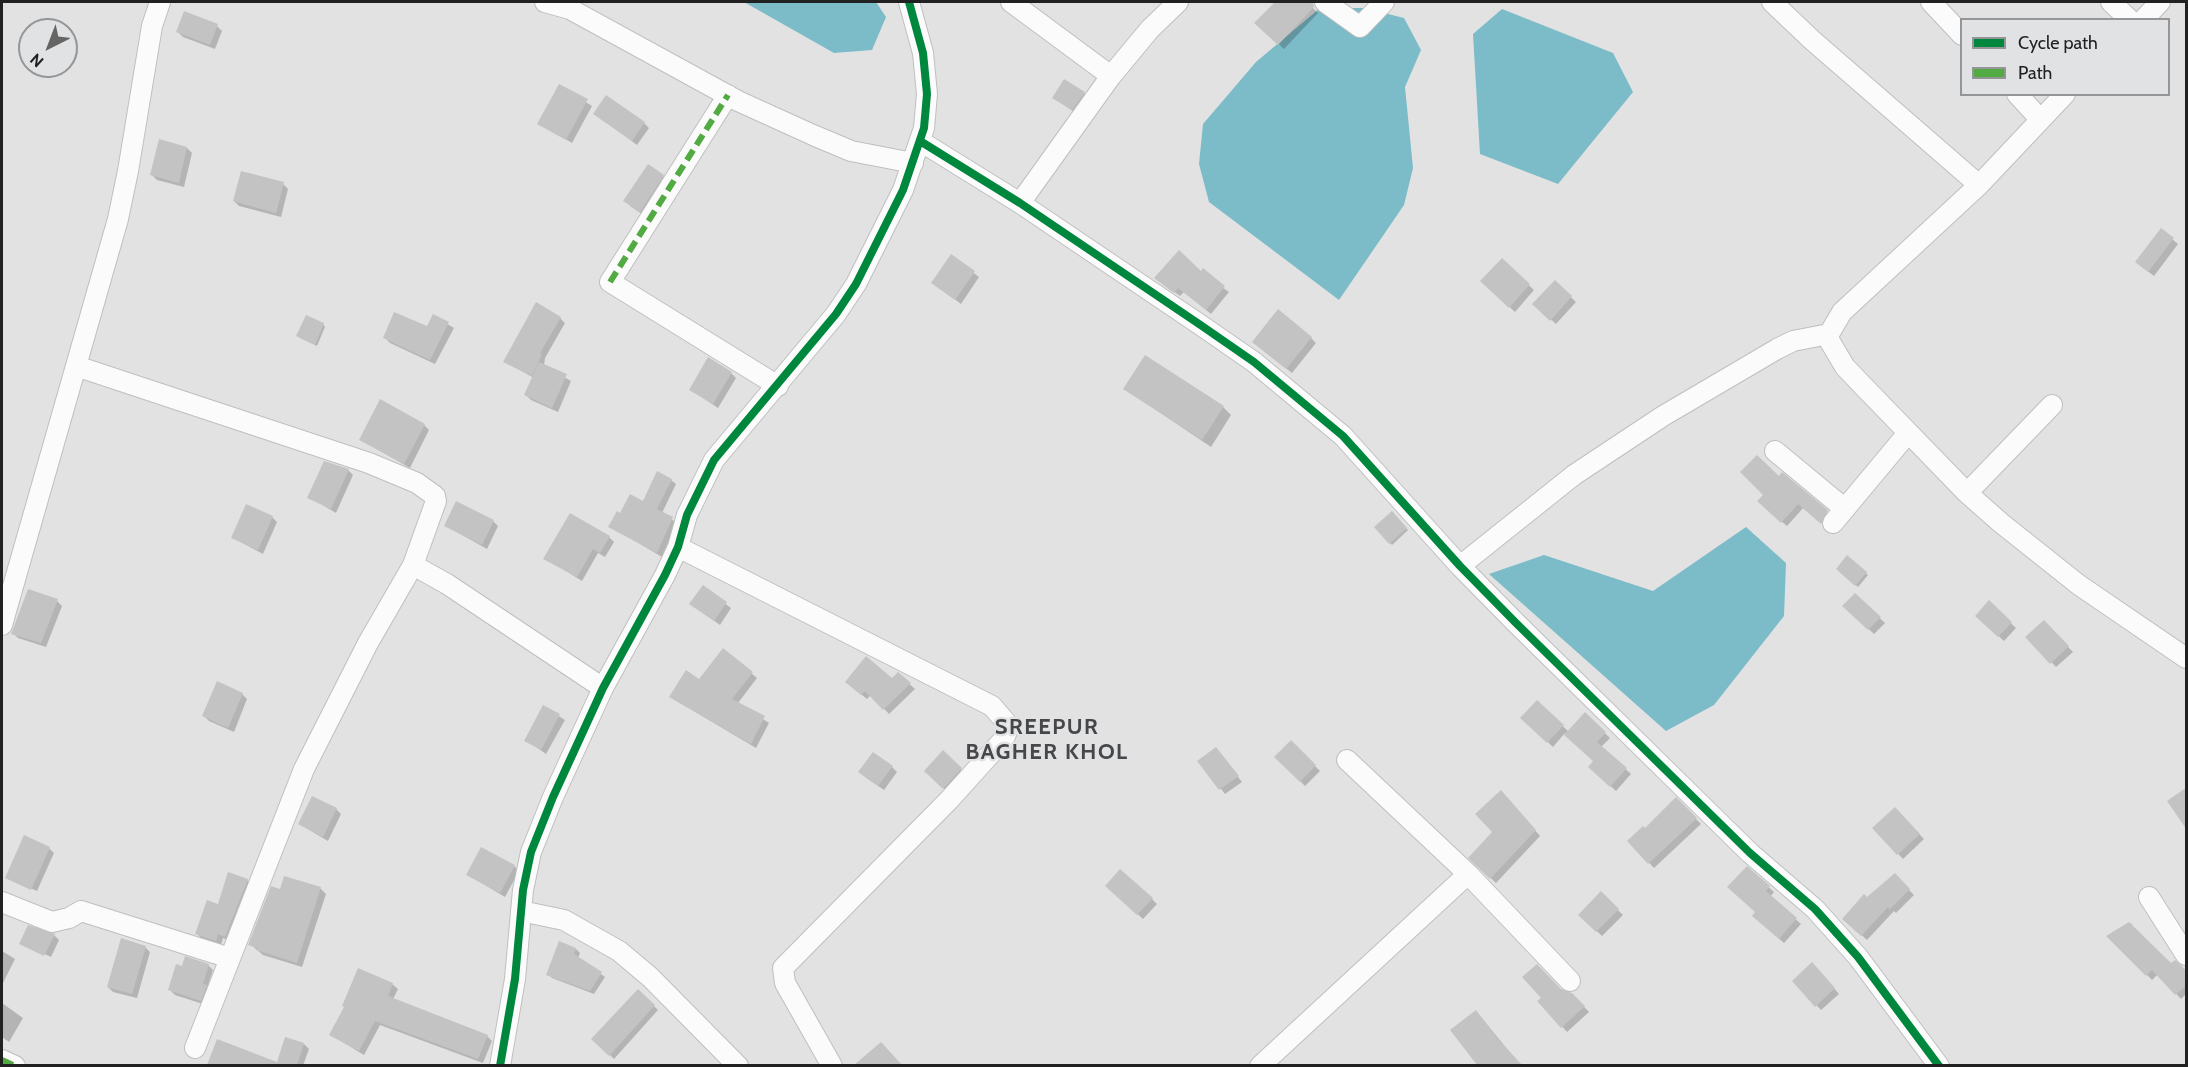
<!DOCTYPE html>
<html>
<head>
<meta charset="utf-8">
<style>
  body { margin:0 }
  #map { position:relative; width:2188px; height:1067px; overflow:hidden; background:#e2e2e3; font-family:Cabin,sans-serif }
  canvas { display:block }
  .frame { position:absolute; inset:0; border:3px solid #212122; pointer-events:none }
  .legend { position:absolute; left:1960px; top:18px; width:210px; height:78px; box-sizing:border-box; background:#e1e2e4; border:2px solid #949596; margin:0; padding:8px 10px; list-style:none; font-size:18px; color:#212122 }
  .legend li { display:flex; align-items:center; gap:12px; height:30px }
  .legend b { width:30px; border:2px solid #949596 }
  .north { position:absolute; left:18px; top:18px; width:60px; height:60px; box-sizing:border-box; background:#e1e2e4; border:2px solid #949596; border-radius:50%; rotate:222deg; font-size:16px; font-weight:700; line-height:24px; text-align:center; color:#212122 }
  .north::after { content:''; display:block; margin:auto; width:21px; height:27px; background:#656566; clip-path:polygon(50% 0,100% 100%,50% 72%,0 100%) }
</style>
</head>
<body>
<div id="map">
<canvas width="2188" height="1067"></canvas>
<div class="frame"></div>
<ul class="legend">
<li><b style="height:8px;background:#00873e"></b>Cycle path</li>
<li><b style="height:8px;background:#52aa43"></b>Path</li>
</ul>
<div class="north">N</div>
</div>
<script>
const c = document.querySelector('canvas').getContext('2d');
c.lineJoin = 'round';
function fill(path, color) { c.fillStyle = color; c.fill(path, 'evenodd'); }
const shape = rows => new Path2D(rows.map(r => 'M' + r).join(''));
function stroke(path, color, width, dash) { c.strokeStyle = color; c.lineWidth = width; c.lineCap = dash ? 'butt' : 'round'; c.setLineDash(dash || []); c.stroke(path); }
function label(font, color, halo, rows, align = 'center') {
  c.font = font + ' Cabin,sans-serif'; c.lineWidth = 4.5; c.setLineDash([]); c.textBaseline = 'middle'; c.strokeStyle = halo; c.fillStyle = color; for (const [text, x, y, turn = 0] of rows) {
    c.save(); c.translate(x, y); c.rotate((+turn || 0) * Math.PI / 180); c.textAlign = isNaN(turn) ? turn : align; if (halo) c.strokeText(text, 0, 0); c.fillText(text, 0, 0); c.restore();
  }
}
fill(shape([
  [744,2,876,2,886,17,872,50,834,53],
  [1320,8,1364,8,1404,18,1421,50,1405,87,1413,168,1404,205,1339,300,1209,202,1199,164,1203,124,1256,62],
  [1502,9,1613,53,1633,92,1558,184,1480,154,1473,34],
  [1746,527,1786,563,1784,616,1714,705,1666,731,1489,574,1544,555,1653,591]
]), '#7cbbc8');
fill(shape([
  [1277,2,1307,2,1318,13,1284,49,1256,23],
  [217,26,222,31,215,49,183,37,178,32],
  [560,86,592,106,572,143,539,123],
  [1084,93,1089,98,1077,114,1054,98],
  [595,114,644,123,649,128,637,145],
  [187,148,192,153,184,187,157,180,152,175],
  [663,176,668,181,645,216,630,206],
  [283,184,288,189,281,217,239,206,234,201],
  [2161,230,2178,244,2154,276,2142,267],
  [951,256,979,277,961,304,933,283],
  [1502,260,1534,290,1515,312,1482,281],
  [1201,273,1229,292,1211,314,1184,292,1180,296,1161,282],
  [1555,282,1576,302,1556,324,1534,304],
  [434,316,454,328,435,364,390,343,385,338,428,328],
  [560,318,565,323,545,358,544,366,571,381,558,412,531,400,526,395,534,378,505,362],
  [323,324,325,327,317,346,300,338],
  [1311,338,1316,343,1292,373,1258,346],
  [731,373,736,378,718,408,691,390],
  [1125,389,1223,407,1231,415,1211,447],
  [424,425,429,430,410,468,361,440],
  [325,463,348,470,353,475,336,513,309,497],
  [1779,478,1831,516,1826,527,1804,507,1787,526,1763,506],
  [671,480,676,484,662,513,677,523,662,557,610,526,621,515,643,503],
  [1392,513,1408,530,1392,545,1376,527],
  [272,517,277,522,263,554,233,538],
  [493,521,498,526,487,549,446,526],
  [609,537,614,542,605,557,598,553,582,581,545,558],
  [1848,557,1868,575,1858,587,1838,569],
  [703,587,731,608,720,625,691,604],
  [1855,595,1885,623,1874,634,1844,606],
  [57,601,62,606,46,647,18,638,13,633],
  [1989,603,2016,628,2004,641,1977,616],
  [2044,622,2073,652,2056,667,2027,637],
  [723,650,757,678,738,703,769,723,756,748,670,697,699,681],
  [898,674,915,689,889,714,871,695,867,699,852,687,892,680],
  [242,694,247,699,234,732,209,721,204,716],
  [1537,702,1569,732,1585,714,1610,738,1601,747,1631,774,1616,791,1595,772,1595,761,1565,733,1553,747,1522,718],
  [544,707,565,720,546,754,526,740],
  [1291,742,1320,771,1305,786,1276,757],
  [1216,749,1242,782,1225,794,1199,761],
  [943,753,966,774,949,793,926,771],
  [892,767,897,772,884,790,865,777],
  [1506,797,1540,836,1496,883,1470,858,1494,832],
  [1676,799,1701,824,1654,868,1629,841,1646,830],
  [336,809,341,814,328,841,299,824],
  [1895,809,1924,839,1903,859,1874,828],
  [49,848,54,853,37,891,7,878],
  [514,866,519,871,505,897,468,875],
  [1747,868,1774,892,1770,897,1801,924,1784,943,1759,921],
  [1894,875,1914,895,1896,913,1894,911,1867,940,1844,919],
  [285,878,321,889,326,894,302,967,263,955,250,944,281,890],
  [247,880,252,885,231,941,223,938,221,945,202,939,197,934,219,906],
  [1112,891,1152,899,1157,904,1143,919],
  [1601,894,1623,915,1602,936,1580,915],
  [2131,923,2138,936,2171,966,2186,974,2186,994,2181,999,2158,974,2152,980,2109,936],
  [54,935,59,940,51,957,21,943],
  [145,947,150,952,137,998,113,992,108,987],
  [576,949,580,953,578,958,605,977,594,994,552,978,548,974],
  [2,951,15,959,2,985],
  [208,965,213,970,207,988,211,991,206,1005,175,995,170,990,183,968],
  [1817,969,1839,994,1821,1010,1794,981],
  [392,984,398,989,393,999,487,1036,492,1041,483,1063,380,1025,364,1055,331,1035],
  [638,991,658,1010,614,1059,594,1039],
  [1561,991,1572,994,1589,1012,1567,1032,1539,1001],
  [2,1003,23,1018,9,1042,2,1037],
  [1481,1017,1521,1066,1479,1066,1452,1030],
  [218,1041,260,1060,257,1066,209,1066],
  [304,1044,309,1049,303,1066,282,1066,279,1062],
  [886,1049,901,1066,864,1066,861,1062]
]), '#0003');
fill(shape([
  [1275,2,1313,2,1314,7,1278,45,1254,23],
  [184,11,218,24,210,45,176,32],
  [1064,79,1085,92,1072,110,1052,98],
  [559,84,588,99,566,140,537,124],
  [606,95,645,122,632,141,593,114],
  [159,139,187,147,179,183,150,175],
  [648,164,664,175,640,212,623,201],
  [241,171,284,182,276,213,233,201],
  [2161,228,2174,238,2148,272,2135,262],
  [1179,250,1201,271,1203,268,1225,286,1206,310,1178,288,1174,293,1154,278],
  [951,254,975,271,955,300,931,283],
  [1502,258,1530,284,1509,308,1480,281],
  [1555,280,1572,296,1550,321,1532,304],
  [536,302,561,317,540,353,542,354,532,376,503,362],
  [1278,309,1312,337,1286,369,1252,342],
  [394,312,427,326,433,314,449,322,430,360,383,338],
  [306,315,324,323,315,345,296,336],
  [1145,355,1224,406,1202,440,1123,389],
  [708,357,732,372,713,404,689,390],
  [539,362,567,374,552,408,524,395],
  [380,399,425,424,404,464,359,440],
  [1757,455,1779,476,1782,472,1828,510,1821,524,1798,504,1781,523,1757,501,1763,495,1740,472],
  [324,461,349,469,331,509,307,498],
  [657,471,672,479,657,509,673,517,657,553,608,527,617,511,620,513,630,494,643,501],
  [456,501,494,520,482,545,444,526],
  [246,504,273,516,258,550,231,538],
  [1392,511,1407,528,1389,544,1374,527],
  [570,513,610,536,600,553,593,549,577,577,543,559],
  [1847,555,1867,572,1855,586,1836,569],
  [703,585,727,602,714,621,689,604],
  [28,589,58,599,41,643,11,634],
  [1855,593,1881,617,1868,630,1842,606],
  [1989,600,2012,622,1998,637,1975,616],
  [2044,620,2069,646,2050,664,2025,637],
  [723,648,753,672,732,699,765,716,751,744,669,697,686,670,699,679],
  [866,656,892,678,898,672,911,683,883,710,865,691,861,695,845,682],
  [217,681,243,693,228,728,202,716],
  [1537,700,1564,725,1547,743,1520,718],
  [543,705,560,714,541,750,524,741],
  [1585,712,1606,732,1597,742,1627,768,1610,787,1588,767,1593,761,1564,735],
  [1291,740,1316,765,1300,782,1274,757],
  [1216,747,1239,776,1219,790,1197,761],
  [943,750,962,768,943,789,924,771],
  [873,752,893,766,878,786,858,772],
  [2187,787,2187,830,2167,801],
  [1501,790,1536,830,1490,879,1468,858,1492,832,1475,814],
  [312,796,337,808,323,837,298,824],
  [1676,797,1697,818,1648,864,1627,841,1643,826,1645,828],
  [1895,807,1920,834,1897,855,1872,828],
  [24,835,50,847,31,890,5,878],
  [481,847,515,865,500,893,466,875],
  [1747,866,1770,886,1766,891,1797,918,1779,939,1752,916,1755,912,1727,887],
  [1120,869,1153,898,1137,915,1105,886],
  [228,872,248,879,225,937,218,934,216,941,195,934,207,900,218,904],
  [1895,873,1910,889,1890,909,1888,907,1861,936,1842,919,1864,894,1867,897],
  [284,876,321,887,297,963,256,950,257,948,248,945,271,886,280,889],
  [1601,891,1619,909,1596,932,1578,915],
  [2129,922,2171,963,2175,960,2187,971,2187,985,2175,995,2152,970,2146,976,2106,936],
  [28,925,55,934,44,956,19,944],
  [121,938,146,946,132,994,107,987],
  [559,941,576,948,574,954,602,972,590,991,546,975],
  [185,956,209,964,203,984,207,985,201,1001,168,990,176,964,182,966],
  [1812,962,1835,988,1815,1007,1792,981],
  [1537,964,1561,989,1572,993,1585,1006,1561,1028,1537,1001,1541,998,1522,977],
  [358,968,393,983,388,996,488,1035,478,1059,375,1021,359,1051,329,1035,344,1007,342,1006],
  [638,989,655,1005,609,1056,591,1039],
  [1476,1010,1498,1039,1522,1065,1477,1065,1450,1030],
  [285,1037,304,1043,297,1065,207,1065,217,1039,277,1062],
  [881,1042,902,1065,854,1065]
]), '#c3c3c3');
const minor = shape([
  [545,2,570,9,738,101,813,135,851,151,913,163],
  [1011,2,1111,76],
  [1325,2,1360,27,1384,2],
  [1772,2,1812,40,1979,185],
  [1931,2,1962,35],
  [2111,2,2130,20],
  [2143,20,2160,2],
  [2017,94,2040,119],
  [2065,94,1979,185,1842,312,1829,334,1829,340,1845,367,1868,391,1967,493,2001,523,2079,585,2186,658],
  [728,95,610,282,778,386],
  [920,141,1020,203,1202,326,1254,362,1343,436,1460,566,1516,623,1750,853,1815,909,1858,957,1939,1066],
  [1020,203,1111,76,1150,29,1178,2],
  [76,366,369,463,417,483,435,496,436,501,413,565,368,643,304,769,195,1048],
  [1775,451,1845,509],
  [1967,493,2052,405],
  [1833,523,1908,433],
  [678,547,992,706,1009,726,1004,739,949,800,783,968,785,983,832,1066],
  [413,565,447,584,603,688],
  [1460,566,1574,475,1663,416,1777,349,1793,341,1829,334],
  [2,625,118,219,128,171,152,26,160,2],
  [1347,760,1468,874,1570,981],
  [2149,897,2186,955],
  [2,902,52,922,69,918,81,911,230,958],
  [521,911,564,920,619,951,650,977,738,1066],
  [2,1060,15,1066],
  [500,1066,515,979,523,890,531,852,553,797,603,688,665,575,678,547,687,515,714,460,836,314,856,284,903,190,924,128,927,94,923,53,909,2],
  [1260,1066,1468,874]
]);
stroke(minor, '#bfbfc0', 22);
stroke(minor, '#fbfbfb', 20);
stroke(shape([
  [610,282,728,95],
  [2,1060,15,1066]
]), '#52aa43', 6, [12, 6]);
stroke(shape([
  [920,141,1020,203,1202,326,1254,362,1343,436,1460,566,1516,623,1750,853,1815,909,1858,957,1939,1066],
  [500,1066,515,979,523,890,531,852,553,797,603,688,665,575,678,547,687,515,714,460,836,314,856,284,903,190,924,128,927,94,923,53,909,2]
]), '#00873e', 8);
c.letterSpacing = '1.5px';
label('bold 22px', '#474749', '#e1e2e4', [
  ["SREEPUR",1047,728],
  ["BAGHER KHOL",1047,753]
]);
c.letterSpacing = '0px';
</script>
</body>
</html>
